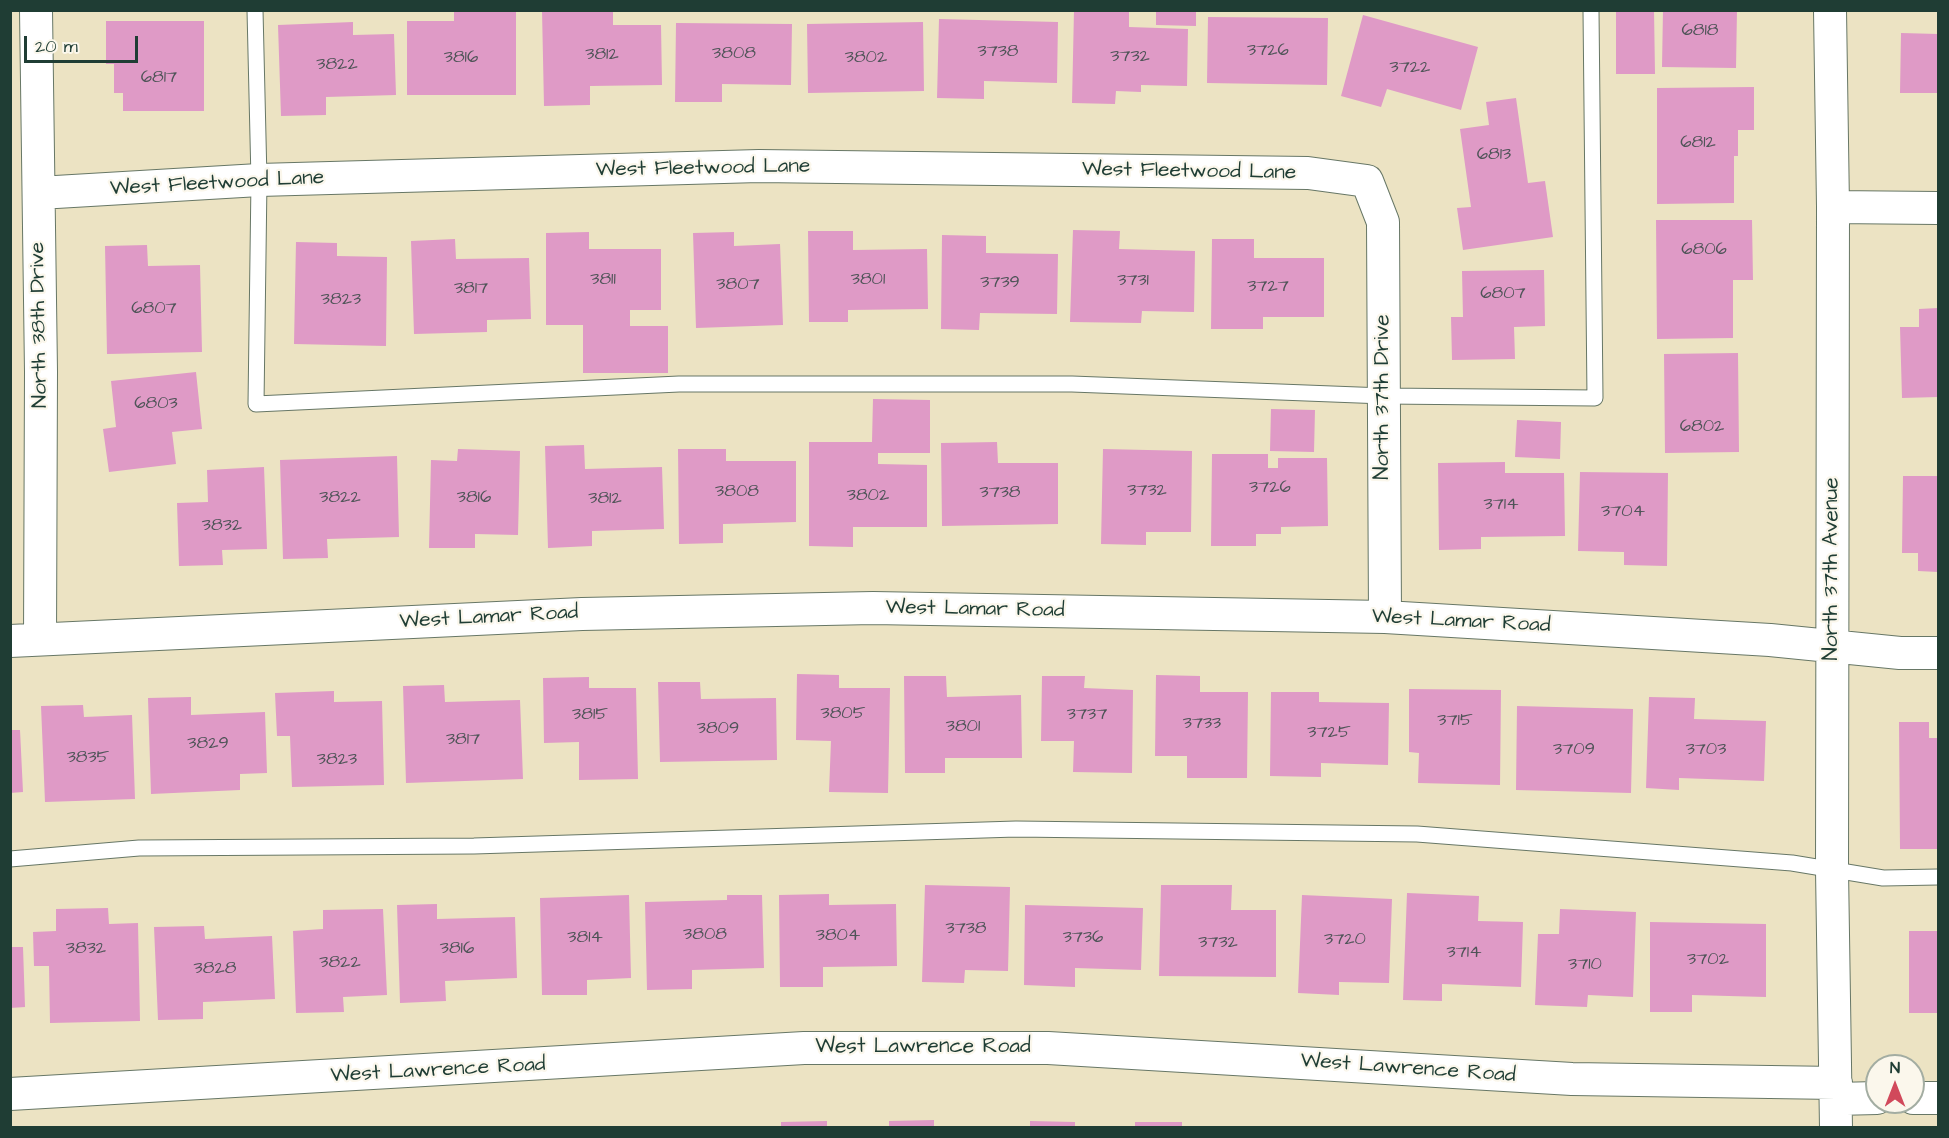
<!DOCTYPE html>
<html>
<head>
<meta charset="utf-8">
<style>
  body { margin:0 }
  #map { position:relative; width:1949px; height:1138px; overflow:hidden; background:#ece3c3; font-family:"Architects Daughter",sans-serif }
  canvas { display:block }
  .frame { position:absolute; inset:0; border:12px solid #1f3d34; pointer-events:none }
  .north { position:absolute; left:1865px; top:1054px; width:60px; height:60px; box-sizing:border-box; background:#fbf7ec; border:2px solid #a3ada2; border-radius:50%; rotate:0deg; font-size:16px; font-weight:700; line-height:24px; text-align:center; color:#1f3d34 }
  .north::after { content:''; display:block; margin:auto; width:21px; height:27px; background:#d1495b; clip-path:polygon(50% 0,100% 100%,50% 72%,0 100%) }
  .scale { position:absolute; left:24px; top:36px; width:114px; height:27px; box-sizing:border-box; border:3px solid #1f3d34; border-top:0; padding-left:8px; font-size:18px; line-height:21px; white-space:nowrap; color:#1f3d34; -webkit-text-stroke:4px #fbf7ec; paint-order:stroke }
</style>
</head>
<body>
<div id="map">
<canvas width="1949" height="1138"></canvas>
<div class="frame"></div>
<div class="north">N</div>
<div class="scale">20 m</div>
</div>
<script>
const c = document.querySelector('canvas').getContext('2d');
c.lineJoin = 'round';
function fill(path, color) { c.fillStyle = color; c.fill(path, 'evenodd'); }
const shape = rows => new Path2D(rows.map(r => 'M' + r).join(''));
function stroke(path, color, width, dash) { c.strokeStyle = color; c.lineWidth = width; c.lineCap = dash ? 'butt' : 'round'; c.setLineDash(dash || []); c.stroke(path); }
function label(font, color, halo, rows, align = 'center') {
  c.font = font + ' "Architects Daughter",sans-serif'; c.lineWidth = 4.5; c.setLineDash([]); c.textBaseline = 'middle'; c.strokeStyle = halo; c.fillStyle = color; for (const [text, x, y, turn = 0] of rows) {
    c.save(); c.translate(x, y); c.rotate((+turn || 0) * Math.PI / 180); c.textAlign = isNaN(turn) ? turn : align; if (halo) c.strokeText(text, 0, 0); c.fillText(text, 0, 0); c.restore();
  }
}
fill(shape([
  [454,10,516,10,516,95,407,95,407,21,454,21],
  [542,10,613,10,613,25,661,25,662,85,590,86,590,105,544,106],
  [1074,10,1129,10,1129,27,1188,29,1187,86,1141,85,1141,92,1116,91,1115,104,1072,103],
  [1156,10,1196,10,1196,26,1156,25],
  [1616,10,1654,10,1655,74,1616,74],
  [1663,10,1737,10,1736,68,1662,67],
  [1363,15,1478,47,1461,110,1387,89,1381,107,1341,96],
  [1208,17,1328,18,1327,85,1207,83],
  [939,19,1058,22,1057,83,984,81,984,99,937,98],
  [106,21,204,21,204,111,123,111,123,93,114,93,114,64,106,64],
  [353,22,353,35,394,34,396,95,326,97,326,115,281,116,278,25],
  [923,22,924,91,808,93,807,24],
  [676,23,792,24,791,85,722,84,722,102,675,102],
  [1901,33,1938,34,1938,93,1900,93],
  [1754,87,1754,130,1738,130,1738,156,1734,156,1734,203,1657,204,1657,88],
  [1516,98,1528,183,1545,181,1553,237,1463,250,1457,208,1471,207,1460,129,1489,125,1486,102],
  [1656,220,1752,220,1753,280,1733,280,1733,338,1657,339],
  [1073,230,1120,231,1119,249,1195,251,1194,312,1142,311,1141,323,1070,322],
  [808,231,853,231,853,250,927,249,928,309,848,310,848,322,809,322],
  [589,232,589,249,661,249,661,310,630,310,630,326,668,326,668,373,583,373,583,325,546,325,546,233],
  [734,232,734,246,780,244,783,325,696,328,693,233],
  [942,235,986,236,986,253,1058,254,1057,314,980,313,979,330,941,329],
  [455,239,456,259,529,258,531,319,487,320,487,332,414,334,411,241],
  [1212,239,1254,239,1254,258,1324,258,1324,317,1263,317,1263,329,1211,329],
  [296,242,337,243,337,256,387,257,386,346,294,344],
  [147,245,148,266,200,265,202,352,107,354,105,246],
  [1544,270,1545,326,1514,327,1515,359,1452,360,1451,317,1463,317,1462,271],
  [1938,308,1938,397,1902,398,1900,327,1919,327,1919,309],
  [1738,353,1739,452,1665,453,1664,354],
  [196,372,202,429,172,432,176,464,109,472,103,429,116,427,111,381],
  [873,399,930,400,930,453,878,453,878,464,927,465,927,527,853,527,853,547,809,546,809,442,872,442],
  [1271,409,1315,410,1314,452,1270,451],
  [1517,420,1561,422,1560,459,1515,457],
  [997,442,998,463,1058,463,1058,524,942,526,941,443],
  [584,445,585,469,662,467,664,529,592,531,592,546,548,548,545,446],
  [458,449,520,451,518,535,475,534,475,548,429,548,431,460,457,461],
  [678,449,726,449,726,461,796,461,796,522,723,524,723,543,679,544],
  [1103,449,1192,451,1191,532,1146,532,1146,545,1101,544],
  [1212,454,1268,454,1268,468,1278,468,1278,458,1327,458,1328,526,1281,527,1281,534,1256,534,1256,546,1211,546],
  [397,456,399,537,327,539,328,558,283,559,280,460],
  [1505,462,1505,473,1564,473,1565,536,1481,537,1481,549,1439,550,1438,463],
  [264,467,267,549,222,550,223,565,179,566,177,503,208,502,207,470],
  [1580,472,1668,473,1667,566,1624,565,1624,552,1578,551],
  [1903,476,1938,476,1938,572,1918,571,1918,553,1902,553],
  [797,674,839,675,839,688,890,688,888,793,829,792,831,741,796,740],
  [1156,675,1200,676,1200,692,1248,692,1247,778,1187,778,1187,756,1155,756],
  [904,676,946,676,947,697,1021,695,1022,758,945,758,945,773,905,773],
  [1042,676,1085,676,1084,688,1133,690,1132,773,1073,772,1074,741,1041,741],
  [589,677,589,688,636,688,638,779,579,780,579,742,544,743,543,678],
  [658,682,700,682,701,699,776,698,777,760,660,762],
  [444,685,445,702,520,700,523,779,406,783,403,686],
  [1409,689,1501,690,1500,785,1418,783,1419,753,1409,752],
  [334,691,334,702,382,701,384,785,292,787,290,736,277,736,275,693],
  [1271,692,1319,692,1319,702,1389,703,1388,765,1321,763,1321,777,1270,776],
  [191,697,191,715,265,712,267,773,240,774,240,790,151,794,148,698],
  [1649,697,1695,698,1694,719,1766,721,1764,781,1679,778,1679,790,1646,788],
  [83,705,84,717,132,715,135,799,45,802,41,706],
  [1517,706,1633,709,1631,793,1516,790],
  [1899,722,1929,722,1929,738,1938,738,1938,849,1900,849],
  [10,730,20,730,23,792,10,793],
  [925,885,1010,887,1008,971,965,970,964,983,922,982],
  [1161,885,1232,885,1231,910,1276,910,1276,977,1159,976],
  [1407,893,1479,896,1478,921,1523,922,1521,987,1442,984,1442,1001,1403,1000],
  [829,894,829,905,896,904,897,966,823,967,823,987,780,987,779,895],
  [629,895,631,978,587,980,587,995,542,995,540,898],
  [727,895,762,895,764,968,692,970,692,989,647,990,645,902,727,900],
  [1302,895,1392,899,1389,983,1339,982,1339,995,1298,993],
  [437,904,437,919,515,917,517,978,445,981,446,1001,400,1003,397,905],
  [1025,905,1143,908,1141,970,1075,968,1075,987,1024,985],
  [108,908,109,924,138,923,140,1021,50,1023,49,966,34,966,33,932,56,931,56,909],
  [383,909,387,995,343,997,344,1012,296,1013,293,931,323,929,323,910],
  [1560,909,1636,912,1633,997,1588,995,1587,1007,1535,1005,1538,934,1559,934],
  [1650,922,1766,924,1766,997,1692,995,1692,1012,1650,1012],
  [204,926,205,939,272,936,275,999,203,1002,203,1019,158,1020,154,927],
  [1909,931,1938,931,1938,1013,1909,1013],
  [10,947,23,947,25,1007,10,1008],
  [934,1120,934,1128,889,1128,889,1121],
  [827,1121,827,1128,781,1128,781,1122],
  [1030,1121,1075,1122,1075,1128,1030,1128],
  [1135,1122,1182,1122,1182,1128,1135,1128]
]), '#df9ac6');
const lane = shape([
  [255,10,259,180,256,404,679,384,1072,384,1384,396,1595,398,1591,10],
  [10,859,139,848,474,846,1016,829,1417,834,1792,863,1883,878,1938,877]
]);
const street = shape([
  [36,10,41,372,40,639],
  [1830,10,1833,207,1832,870,1836,1128],
  [39,193,259,180,759,166,1308,173,1367,181,1383,222,1385,617],
  [1833,207,1938,208],
  [10,641,582,614,873,608,1385,617,1770,640,1900,653,1938,653],
  [10,1094,804,1048,1048,1048,1572,1079,1836,1083],
  [1913,1098,1938,1098],
  [1836,1099,1877,1098]
]);
stroke(lane, '#677766', 17);
stroke(street, '#677766', 34);
stroke(lane, '#fff', 15);
stroke(street, '#fff', 32);
label('18px', '#4f5458', null, [
  ["6818",1700,31],
  ["3726",1268,51],
  ["3738",998,52],
  ["3808",734,54],
  ["3812",602,55],
  ["3732",1130,57],
  ["3816",461,58],
  ["3802",866,58],
  ["3822",337,65],
  ["3722",1410,68],
  ["6817",159,78],
  ["6812",1698,143],
  ["6813",1494,155],
  ["6806",1704,250],
  ["3811",603,280],
  ["3801",868,280],
  ["3731",1133,281],
  ["3739",1000,283],
  ["3807",738,285],
  ["3727",1268,287],
  ["3817",471,289],
  ["6807",1503,294],
  ["3823",341,300],
  ["6807",154,309],
  ["6803",156,404],
  ["6802",1702,427],
  ["3726",1270,488],
  ["3732",1147,491],
  ["3808",737,492],
  ["3738",1000,493],
  ["3802",868,496],
  ["3822",340,498],
  ["3816",474,498],
  ["3812",605,499],
  ["3714",1501,505],
  ["3704",1623,512],
  ["3832",222,526],
  ["3805",843,714],
  ["3815",590,715],
  ["3737",1087,715],
  ["3715",1455,721],
  ["3733",1202,724],
  ["3801",963,727],
  ["3809",718,729],
  ["3725",1329,733],
  ["3817",463,740],
  ["3829",208,744],
  ["3709",1574,750],
  ["3703",1706,750],
  ["3835",88,758],
  ["3823",337,760],
  ["3738",966,929],
  ["3808",705,935],
  ["3804",838,936],
  ["3814",585,938],
  ["3736",1083,938],
  ["3720",1345,940],
  ["3732",1218,943],
  ["3832",86,949],
  ["3816",457,949],
  ["3714",1464,953],
  ["3702",1708,960],
  ["3822",340,963],
  ["3710",1585,965],
  ["3828",215,969]
]);
label('21px', '#1f3d34', '#fbf7ec', [
  ["West Fleetwood Lane",703,169,-1],
  ["West Fleetwood Lane",1189,172,1],
  ["West Fleetwood Lane",217,184,-3],
  ["North 38th Drive",40,325,-91],
  ["North 37th Drive",1384,397,-90],
  ["North 37th Avenue",1833,569,-90],
  ["West Lamar Road",975,610,1],
  ["West Lamar Road",489,618,-3],
  ["West Lamar Road",1461,622,3],
  ["West Lawrence Road",923,1048],
  ["West Lawrence Road",1408,1069,4],
  ["West Lawrence Road",438,1071,-3]
]);
</script>
</body>
</html>
